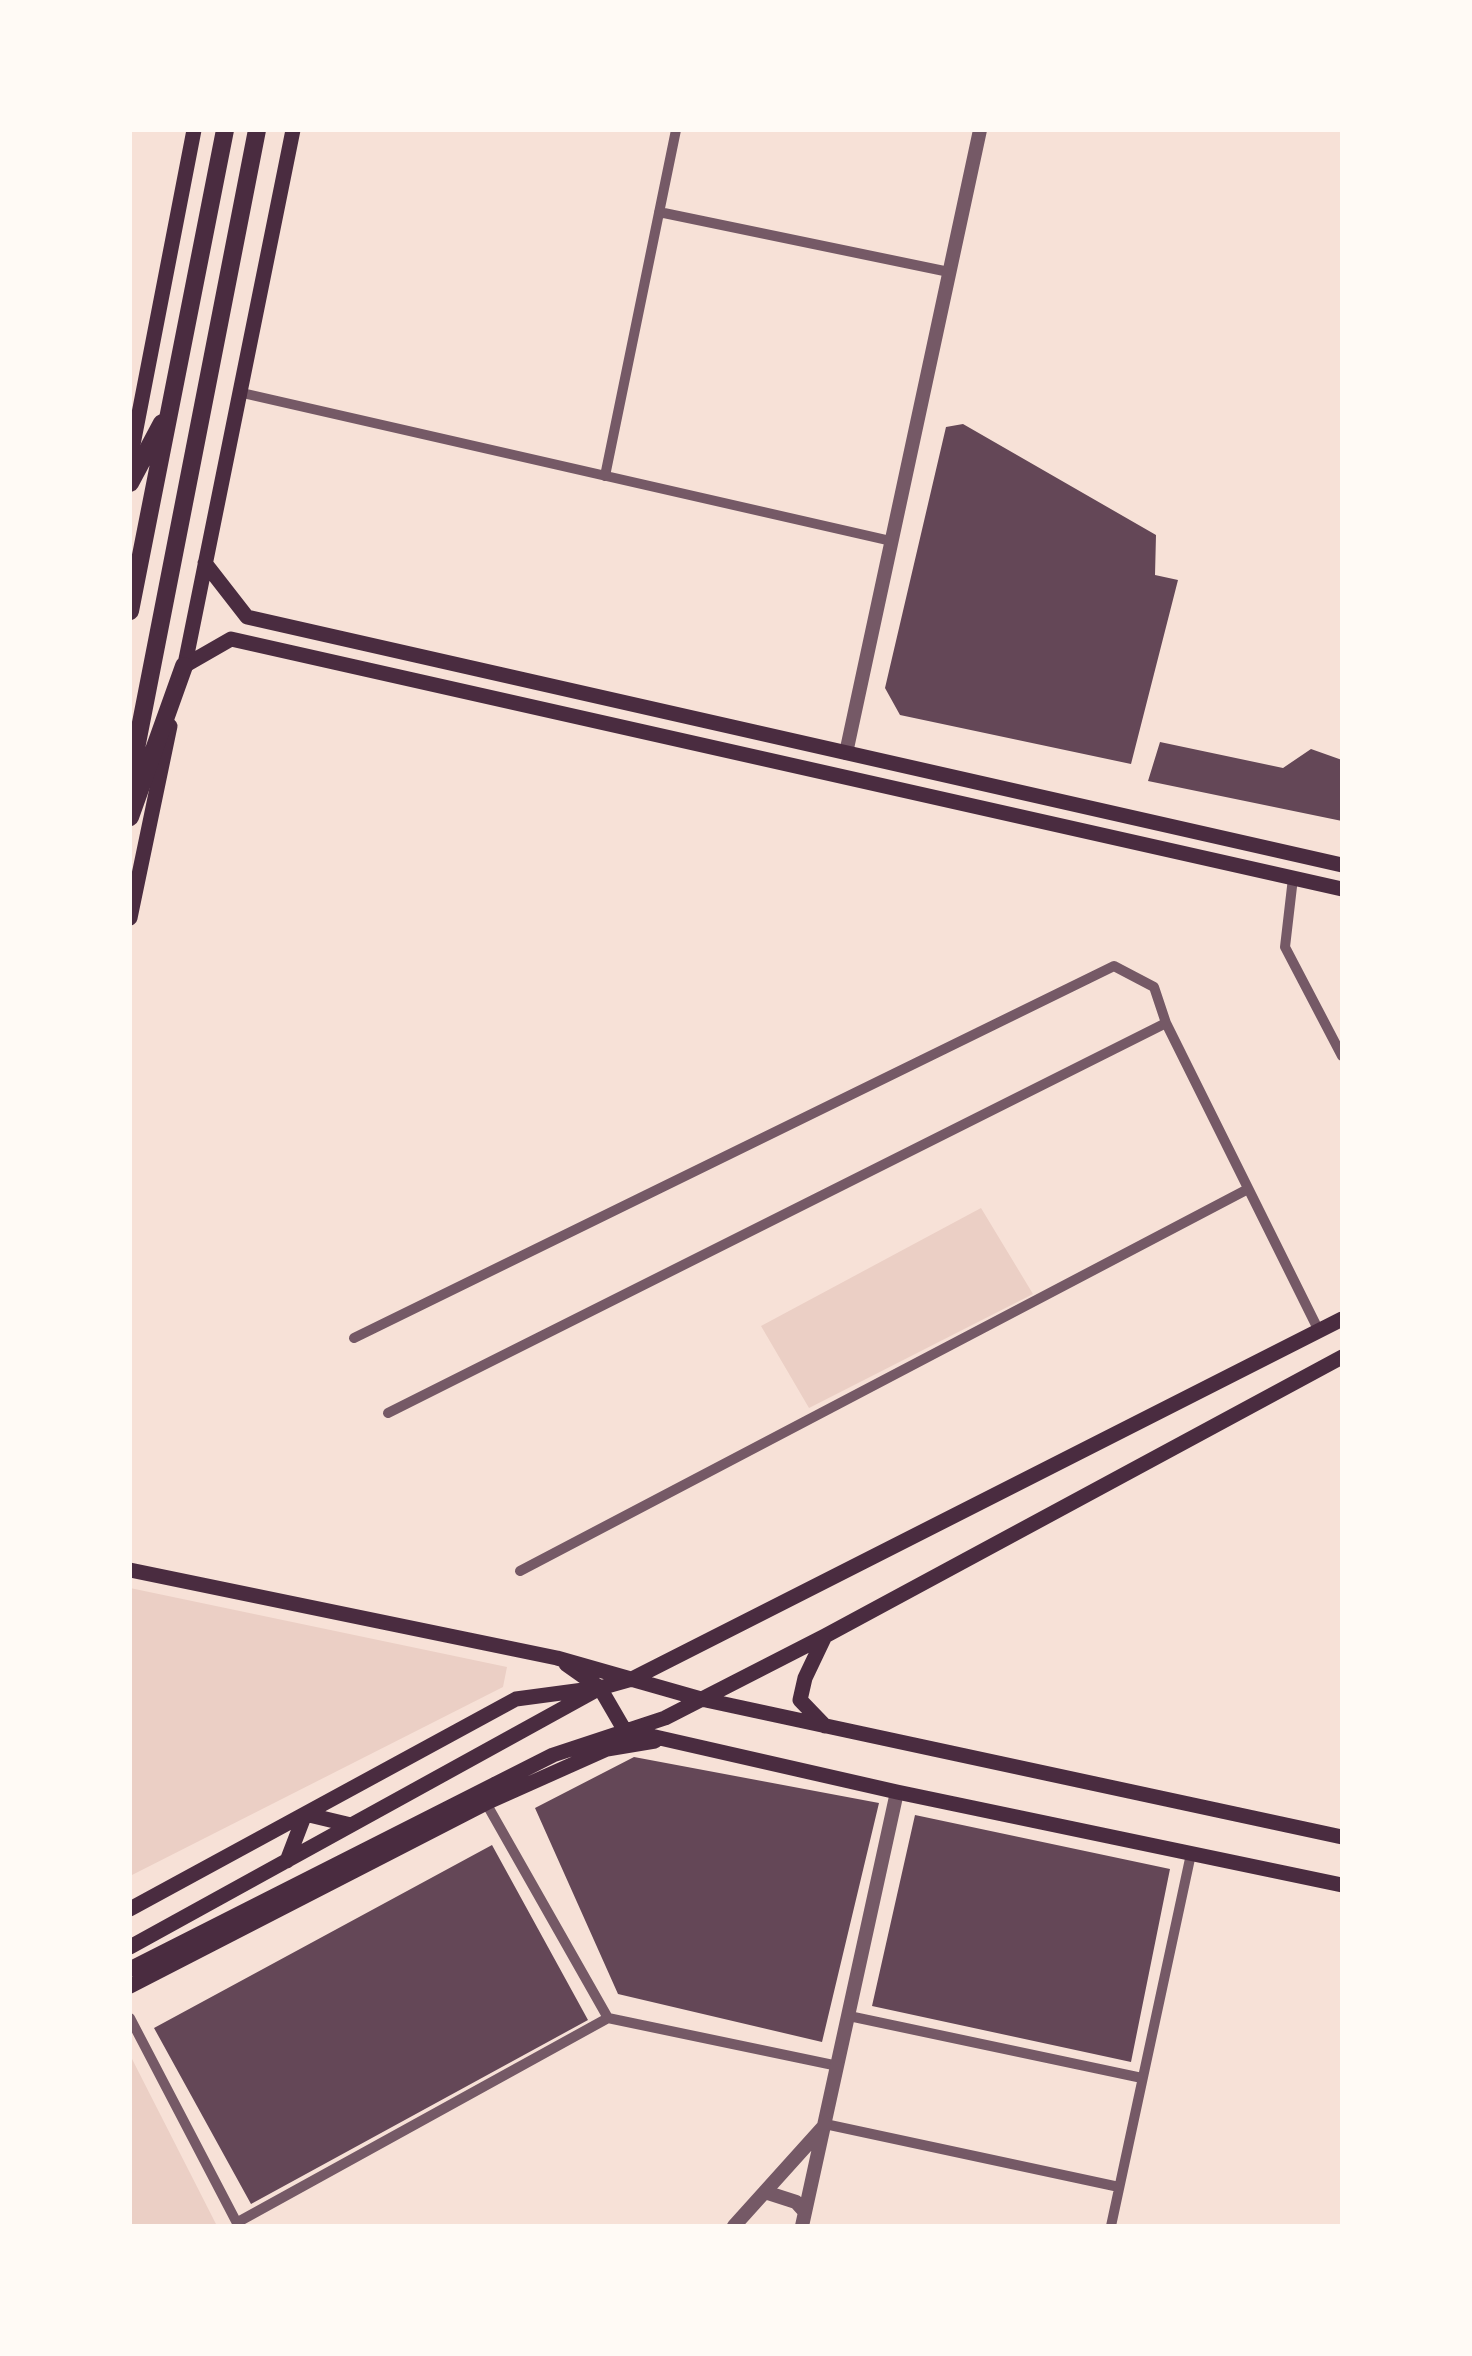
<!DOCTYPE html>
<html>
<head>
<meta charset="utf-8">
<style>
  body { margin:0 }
  #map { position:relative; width:1472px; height:2356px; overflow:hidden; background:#f7e1d7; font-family:Quicksand,sans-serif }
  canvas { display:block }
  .frame { position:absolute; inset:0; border:132px solid #fffaf5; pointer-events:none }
</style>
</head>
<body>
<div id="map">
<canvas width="1472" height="2356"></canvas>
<div class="frame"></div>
</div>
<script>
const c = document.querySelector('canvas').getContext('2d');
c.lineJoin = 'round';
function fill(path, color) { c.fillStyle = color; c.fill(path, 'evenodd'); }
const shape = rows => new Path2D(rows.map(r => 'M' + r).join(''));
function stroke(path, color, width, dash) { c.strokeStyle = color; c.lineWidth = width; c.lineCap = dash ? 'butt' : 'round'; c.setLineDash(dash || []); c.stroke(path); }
fill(shape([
  [981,1208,1033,1294,809,1408,761,1326],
  [130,1588,507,1667,503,1687,130,1876],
  [130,2055,217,2226,130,2226]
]), '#ebcfc5');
fill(shape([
  [963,424,1156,535,1155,575,1178,580,1131,764,900,715,885,688,946,427],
  [1160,742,1283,768,1311,749,1342,760,1342,821,1148,781],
  [634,1757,879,1803,822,2042,618,1994,535,1808],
  [915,1815,1170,1869,1131,2062,872,2006],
  [492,1845,588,2020,251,2204,154,2028]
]), '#644757');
stroke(shape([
  [659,212,949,272],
  [238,392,891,541],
  [605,476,676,130],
  [1293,878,1285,947,1342,1056],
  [354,1338,1114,966,1154,987,1166,1023,1319,1331],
  [388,1413,1166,1023],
  [520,1571,1248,1189],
  [486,1803,608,2018],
  [849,2016,1142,2078],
  [130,2018,238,2225],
  [825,2124,1119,2187],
  [238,2222,608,2018,838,2066],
  [1111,2226,1191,1854]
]), '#755966', 10);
stroke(shape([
  [846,753,980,130],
  [765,2192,796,2202,805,2212],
  [734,2226,825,2125],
  [802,2226,897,1792]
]), '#755966', 14);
stroke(shape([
  [130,460,194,130],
  [205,563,247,617,1342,865],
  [184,666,231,639,1342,889],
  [184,669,293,130],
  [130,918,170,726],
  [130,1570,557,1658,701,1699,1342,1837],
  [825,1636,805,1678,800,1700,825,1726],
  [566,1664,600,1688,625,1731],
  [629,1731,897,1792,1342,1885],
  [486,1803,607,1749,655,1741],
  [287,1861,305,1814,351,1825],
  [130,1909,516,1699,591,1689],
  [130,1947,600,1688,632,1679,1342,1319],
  [130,1969,553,1755,665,1718,825,1636,1342,1357],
  [130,1986,486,1803,495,1784]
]), '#4a2c40', 15);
stroke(shape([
  [130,483,162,423],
  [130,611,225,130],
  [130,779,257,130],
  [130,817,184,666]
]), '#4a2c40', 18);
</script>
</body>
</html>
